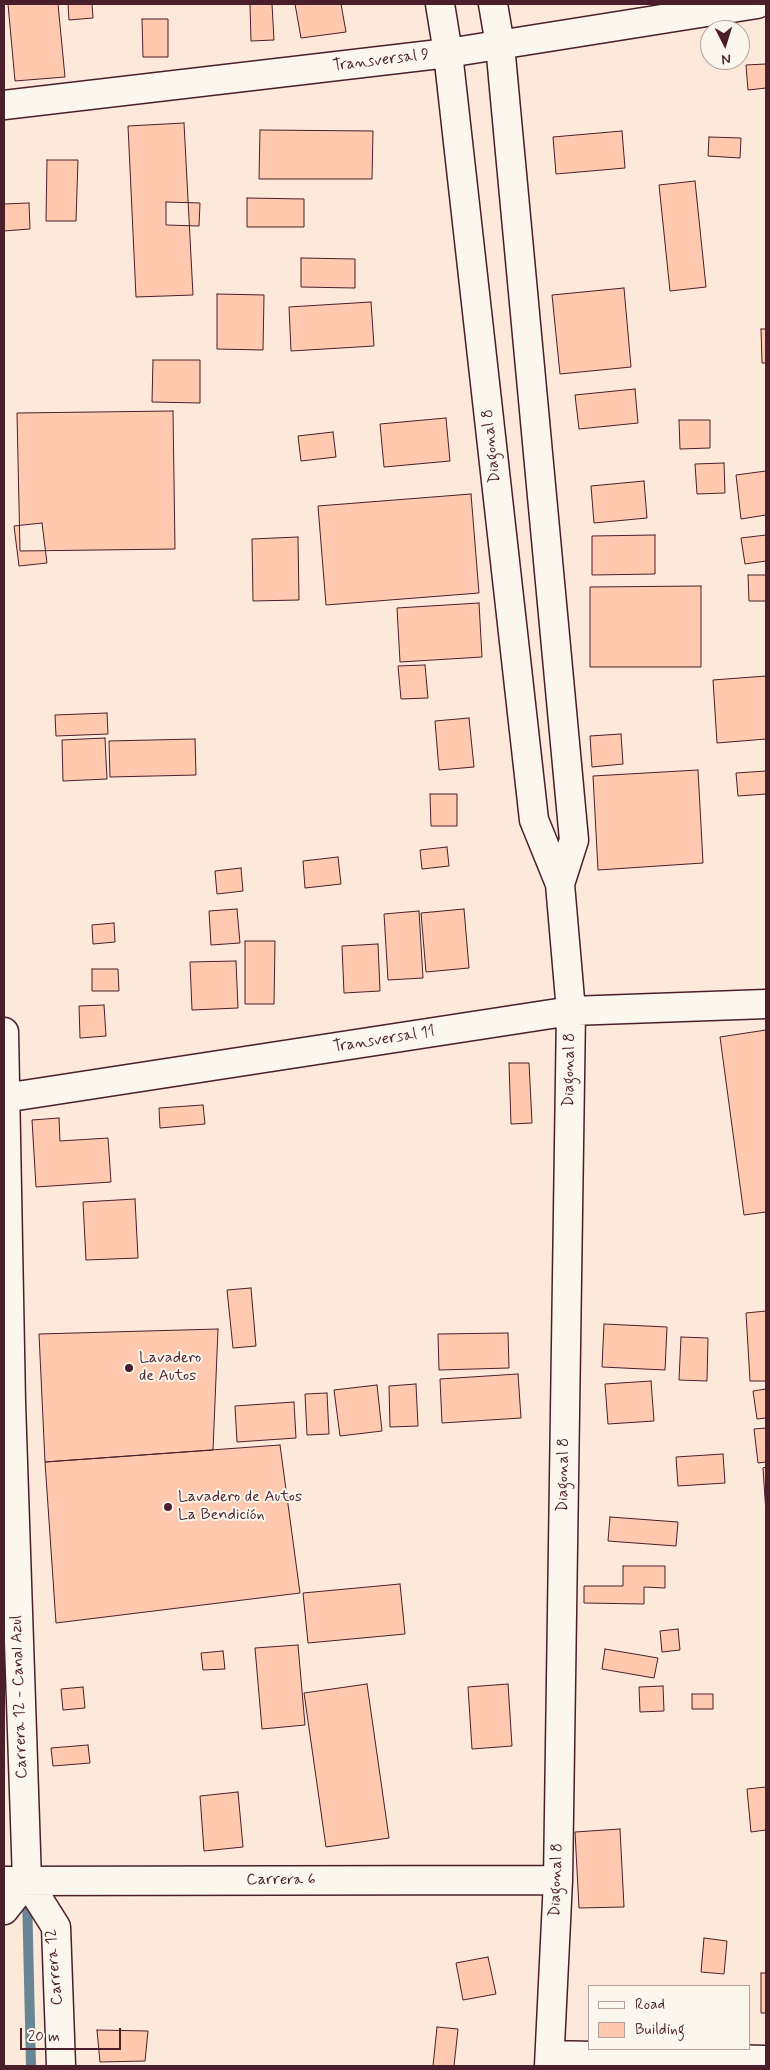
<!DOCTYPE html>
<html>
<head>
<meta charset="utf-8">
<style>
  body { margin:0 }
  #map { position:relative; width:770px; height:2070px; overflow:hidden; background:#fce9da; font-family:Mynerve,sans-serif }
  canvas { display:block }
  .frame { position:absolute; inset:0; border:5px solid #4a1f2b; pointer-events:none }
  .legend { position:absolute; left:588px; top:1985px; width:162px; height:65px; box-sizing:border-box; background:#fbf7ec; border:1px solid #b4a19f; margin:0; padding:6px 9px; list-style:none; font-size:15px; color:#4a1f2b }
  .legend li { display:flex; align-items:center; gap:10px; height:25px }
  .legend b { width:25px; border:1px solid #b4a19f }
  .north { position:absolute; left:700px; top:20px; width:50px; height:50px; box-sizing:border-box; background:#fbf7ec; border:1px solid #b4a19f; border-radius:50%; rotate:175deg; font-size:14px; font-weight:700; line-height:20px; text-align:center; color:#4a1f2b }
  .north::after { content:''; display:block; margin:auto; width:18px; height:22px; background:#4a1f2b; clip-path:polygon(50% 0,100% 100%,50% 72%,0 100%) }
  .scale { position:absolute; left:20px; top:2028px; width:101px; height:22px; box-sizing:border-box; border:2px solid #4a1f2b; border-top:0; padding-left:6px; font-size:15px; line-height:18px; white-space:nowrap; color:#4a1f2b; -webkit-text-stroke:4px #fbf7ec; paint-order:stroke }
</style>
</head>
<body>
<div id="map">
<canvas width="770" height="2070"></canvas>
<div class="frame"></div>
<ul class="legend">
<li><b style="height:6px;background:#fbf7ec"></b>Road</li>
<li><b style="height:14px;background:#ffc9b0"></b>Building</li>
</ul>
<div class="north">N</div>
<div class="scale">20 m</div>
</div>
<script>
const c = document.querySelector('canvas').getContext('2d');
c.lineJoin = 'round';
const shape = rows => new Path2D(rows.map(r => 'M' + r).join(''));
function stroke(path, color, width, dash) { c.strokeStyle = color; c.lineWidth = width; c.lineCap = dash ? 'butt' : 'round'; c.setLineDash(dash || []); c.stroke(path); }
function fill(path, color) { c.fillStyle = color; c.fill(path, 'evenodd'); }
function label(font, color, halo, rows, align = 'center') {
  c.font = font + ' Mynerve,sans-serif'; c.lineWidth = 4; c.setLineDash([]); c.textBaseline = 'middle'; c.strokeStyle = halo; c.fillStyle = color; for (const [text, x, y, turn = 0] of rows) {
    c.save(); c.translate(x, y); c.rotate((+turn || 0) * Math.PI / 180); c.textAlign = isNaN(turn) ? turn : align; if (halo) c.strokeText(text, 0, 0); c.fillText(text, 0, 0); c.restore();
  }
}
stroke(shape([
  [27,1895,31,2066]
]), '#688693', 10);
const building = shape([
  [8,4,58,4,65,77,15,81,8,4],
  [68,4,92,4,93,18,69,20,68,4],
  [250,4,272,4,274,40,251,41,250,4],
  [295,4,341,4,346,32,301,38,295,4],
  [142,19,168,19,168,57,143,57,142,19],
  [766,64,766,88,748,90,746,65,766,64],
  [184,123,193,295,136,297,128,126,184,123],
  [260,130,373,131,372,179,259,179,260,130],
  [622,131,625,168,556,174,553,137,622,131],
  [709,137,741,138,740,158,708,156,709,137],
  [47,160,78,160,76,221,46,221,47,160],
  [695,181,706,287,670,291,659,185,695,181],
  [247,198,304,199,304,227,247,227,247,198],
  [166,202,200,203,199,226,166,225,166,202],
  [29,203,30,229,4,231,4,204,29,203],
  [301,258,355,259,355,288,301,287,301,258],
  [624,288,631,367,560,374,552,295,624,288],
  [217,294,264,295,263,350,217,349,217,294],
  [371,302,374,346,291,351,289,307,371,302],
  [761,329,766,329,766,363,762,363,761,329],
  [153,360,200,360,200,403,152,402,153,360],
  [635,389,638,423,579,429,575,395,635,389],
  [173,411,175,549,20,551,17,413,173,411],
  [446,418,450,461,384,467,380,424,446,418],
  [679,420,710,420,710,448,680,449,679,420],
  [333,432,336,457,301,461,298,436,333,432],
  [724,463,725,493,697,494,695,464,724,463],
  [766,471,766,515,741,519,736,475,766,471],
  [644,481,647,518,594,523,591,486,644,481],
  [471,494,479,593,326,605,318,506,471,494],
  [42,523,47,563,19,566,14,526,42,523],
  [655,535,655,574,592,575,592,536,655,535],
  [766,535,766,561,745,564,741,538,766,535],
  [298,537,299,600,253,601,252,539,298,537],
  [748,575,766,575,766,601,749,601,748,575],
  [701,586,701,667,590,667,590,587,701,586],
  [479,603,482,657,400,662,397,608,479,603],
  [425,665,428,698,401,699,398,666,425,665],
  [766,676,766,739,717,743,713,680,766,676],
  [107,713,108,734,56,736,55,715,107,713],
  [469,718,474,767,439,770,435,721,469,718],
  [621,734,623,764,592,767,590,736,621,734],
  [105,738,107,779,63,781,62,740,105,738],
  [195,739,196,775,110,777,109,741,195,739],
  [698,770,703,863,598,870,593,776,698,770],
  [766,771,766,794,738,796,736,773,766,771],
  [430,794,457,794,457,826,431,826,430,794],
  [447,847,449,866,422,869,420,850,447,847],
  [338,857,341,884,305,888,303,861,338,857],
  [241,868,243,891,217,894,215,871,241,868],
  [237,909,240,943,211,945,209,911,237,909],
  [464,909,469,968,426,972,421,913,464,909],
  [419,911,423,978,388,980,384,914,419,911],
  [114,923,115,942,93,944,92,925,114,923],
  [245,941,275,941,274,1004,245,1004,245,941],
  [378,944,380,991,344,993,342,946,378,944],
  [236,961,238,1008,192,1010,190,962,236,961],
  [92,969,118,969,119,991,92,991,92,969],
  [104,1005,106,1036,80,1038,79,1006,104,1005],
  [766,1030,766,1212,744,1215,720,1037,766,1030],
  [509,1063,529,1063,532,1123,511,1124,509,1063],
  [203,1105,205,1124,160,1128,159,1108,203,1105],
  [59,1118,60,1141,108,1138,111,1182,36,1187,32,1120,59,1118],
  [135,1199,138,1258,86,1260,83,1202,135,1199],
  [251,1288,256,1346,233,1348,227,1290,251,1288],
  [766,1311,766,1381,750,1381,746,1313,766,1311],
  [604,1324,667,1327,665,1370,602,1367,604,1324],
  [218,1329,213,1450,45,1462,39,1334,218,1329],
  [508,1333,509,1368,439,1370,438,1334,508,1333],
  [681,1337,708,1338,707,1381,679,1380,681,1337],
  [518,1374,521,1418,442,1423,440,1379,518,1374],
  [651,1381,654,1421,608,1424,605,1384,651,1381],
  [416,1384,418,1426,390,1427,389,1386,416,1384],
  [377,1385,382,1431,340,1436,334,1390,377,1385],
  [766,1389,766,1418,757,1419,753,1391,766,1389],
  [327,1393,329,1434,307,1435,305,1394,327,1393],
  [294,1402,296,1438,237,1442,235,1406,294,1402],
  [766,1428,766,1462,758,1463,754,1429,766,1428],
  [280,1445,300,1593,56,1623,45,1462,280,1445],
  [723,1454,725,1483,678,1486,676,1457,723,1454],
  [766,1467,766,1513,763,1468,766,1467],
  [610,1517,678,1522,676,1546,608,1541,610,1517],
  [623,1566,665,1566,665,1588,644,1587,644,1604,584,1603,584,1586,623,1586,623,1566],
  [400,1584,405,1634,308,1643,303,1593,400,1584],
  [678,1629,680,1650,662,1652,660,1631,678,1629],
  [298,1645,305,1725,262,1729,255,1648,298,1645],
  [605,1649,658,1658,654,1678,602,1669,605,1649],
  [223,1651,225,1669,203,1670,201,1653,223,1651],
  [367,1684,389,1838,326,1847,304,1693,367,1684],
  [508,1684,512,1746,472,1749,468,1687,508,1684],
  [663,1686,664,1711,640,1712,639,1687,663,1686],
  [83,1687,85,1708,63,1710,61,1689,83,1687],
  [692,1694,713,1694,713,1709,692,1709,692,1694],
  [88,1745,90,1763,53,1766,51,1748,88,1745],
  [766,1787,766,1830,751,1832,747,1789,766,1787],
  [238,1792,243,1847,204,1851,200,1796,238,1792],
  [620,1829,624,1907,579,1908,575,1832,620,1829],
  [704,1938,727,1941,724,1974,701,1972,704,1938],
  [488,1957,496,1994,463,2000,456,1963,488,1957],
  [761,1973,766,1973,766,2013,761,2013,761,1973],
  [437,2027,458,2029,454,2066,433,2066,437,2027],
  [97,2030,148,2031,145,2061,100,2062,97,2030]
]);
fill(building, '#ffc9b0');
stroke(building, '#4a1f2b', 1);
const minor = shape([
  [440,4,448,53,534,820,560,884,571,1011,558,1880,549,2066],
  [493,4,500,45,574,840,560,884],
  [4,105,448,53,757,4],
  [4,1032,11,1403,27,1881],
  [4,1098,571,1011,766,1004],
  [4,1881,558,1880],
  [27,1881,56,1927,61,2066],
  [4,1910,27,1881],
  [550,2055,766,2060]
]);
stroke(minor, '#4a1f2b', 31);
stroke(minor, '#fbf7ec', 28);
for (const [x, y, r, color] of [
  [129,1368,5,"#4a1f2b"],
  [168,1507,5,"#4a1f2b"]
]) { const dot = new Path2D(); dot.arc(x, y, r, 0, 2 * Math.PI); c.fillStyle = color; c.fill(dot); stroke(dot, '#fbf7ec', 2); }
label('16px', '#4a1f2b', '#fbf7ec', [
  ["Transversal 9",381,61,-7],
  ["Diagonal 8",492,446,-96],
  ["Transversal 11",384,1040,-9],
  ["Diagonal 8",570,1070,-89],
  ["Diagonal 8",564,1475,-89],
  ["Carrera 12 - Canal Azul",20,1697,-92],
  ["Diagonal 8",557,1880,-88],
  ["Carrera 6",281,1881],
  ["Carrera 12",55,1967,-95]
]);
label('16px', '#4a1f2b', '#fbf7ec', [
  ["Lavadero",139,1359],
  ["de Autos",139,1377],
  ["Lavadero de Autos",178,1498],
  ["La Bendición",178,1516]
], 'left');
</script>
</body>
</html>
